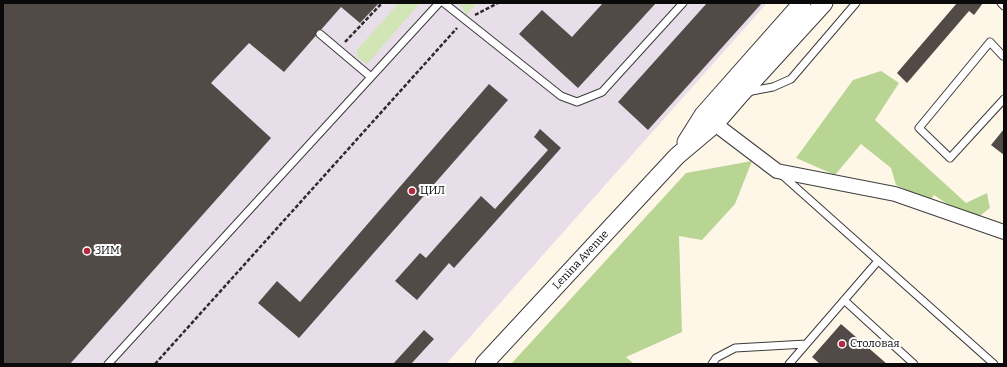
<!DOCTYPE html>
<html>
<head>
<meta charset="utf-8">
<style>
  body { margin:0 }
  #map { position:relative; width:1007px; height:367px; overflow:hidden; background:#fef7e7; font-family:Bitter,serif }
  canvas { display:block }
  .frame { position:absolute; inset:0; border:4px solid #0a0a0a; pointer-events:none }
</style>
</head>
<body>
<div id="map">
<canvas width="1007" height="367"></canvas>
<div class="frame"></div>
</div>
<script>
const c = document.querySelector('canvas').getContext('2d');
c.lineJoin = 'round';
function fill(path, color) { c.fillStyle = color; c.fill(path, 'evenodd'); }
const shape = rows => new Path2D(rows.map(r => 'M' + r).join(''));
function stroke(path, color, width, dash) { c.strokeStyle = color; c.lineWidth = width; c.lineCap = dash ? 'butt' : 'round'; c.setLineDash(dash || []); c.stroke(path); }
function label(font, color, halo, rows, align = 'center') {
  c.font = font + ' Bitter,serif'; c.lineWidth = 4; c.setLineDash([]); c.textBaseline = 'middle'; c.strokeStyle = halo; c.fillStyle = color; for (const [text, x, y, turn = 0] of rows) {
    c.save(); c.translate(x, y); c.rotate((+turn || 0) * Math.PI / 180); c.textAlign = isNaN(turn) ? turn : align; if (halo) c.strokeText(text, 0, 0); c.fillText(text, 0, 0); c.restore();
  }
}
fill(shape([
  [3,3,767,3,446,364,3,364]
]), '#e7dee9');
fill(shape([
  [399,3,420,3,367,64,357,57,357,50],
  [460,3,477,3,466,15]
]), '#d2e5b4');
fill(shape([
  [881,71,899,83,875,120,966,203,987,193,990,208,977,218,964,215,934,195,930,201,896,185,891,168,861,144,835,175,796,158,853,80],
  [752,161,735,204,702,240,679,236,682,332,626,357,634,364,511,364,686,173]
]), '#b8d594');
fill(shape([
  [3,3,379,3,360,23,341,7,284,72,249,43,211,83,271,138,70,364,3,364],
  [603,3,656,3,578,88,519,34,542,10,572,37],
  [707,3,762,3,648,130,618,102],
  [957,3,983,3,974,15,969,11,907,83,897,73],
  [489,84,508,100,299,338,258,303,277,281,300,302],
  [540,129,561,148,454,268,449,263,417,300,395,281,420,253,426,258,481,196,495,209,548,150,534,137],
  [1004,129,1004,155,991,145],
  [841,324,887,364,820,364,812,357],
  [424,330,434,339,411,364,393,364]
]), '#524a47');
const service = shape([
  [444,3,561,96,577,102,602,92,683,3],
  [1001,3,1004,6],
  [320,34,371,77],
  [1004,55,1003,56,990,42,919,128,950,158,1004,99],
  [747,92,762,89,773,87,791,79,856,3],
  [782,175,994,364],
  [844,300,914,364],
  [108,364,439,3],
  [712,364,716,358,735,348,806,344],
  [789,364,878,261]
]);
const minor = shape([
  [715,124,777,171,895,194,1004,232]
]);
const tertiary = shape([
  [686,142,703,115,802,3],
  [484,364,677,156,715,124,741,94,824,3]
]);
stroke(service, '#3d3d3d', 9);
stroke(minor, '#3d3d3d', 16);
stroke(tertiary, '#3d3d3d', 19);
stroke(shape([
  [475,15,498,3],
  [345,42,382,3],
  [155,364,457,28]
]), '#2c2c2c', 2.5, [4, 2]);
stroke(service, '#fff', 7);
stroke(minor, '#fff', 14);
stroke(tertiary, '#fff', 17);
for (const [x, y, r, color] of [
  [412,191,4,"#b22a3d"],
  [87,251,4,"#b22a3d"],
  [842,344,4,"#b22a3d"]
]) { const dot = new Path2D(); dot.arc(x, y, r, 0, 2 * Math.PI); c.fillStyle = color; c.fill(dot); stroke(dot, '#fff', 1.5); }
label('11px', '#0a0a0a', '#fff', [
  ["ЦИЛ",420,191],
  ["ЗИМ",95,251],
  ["Столовая",850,344]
], 'left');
label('11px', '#0a0a0a', '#fff', [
  ["Lenina Avenue",581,260,-47]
]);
</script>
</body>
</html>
